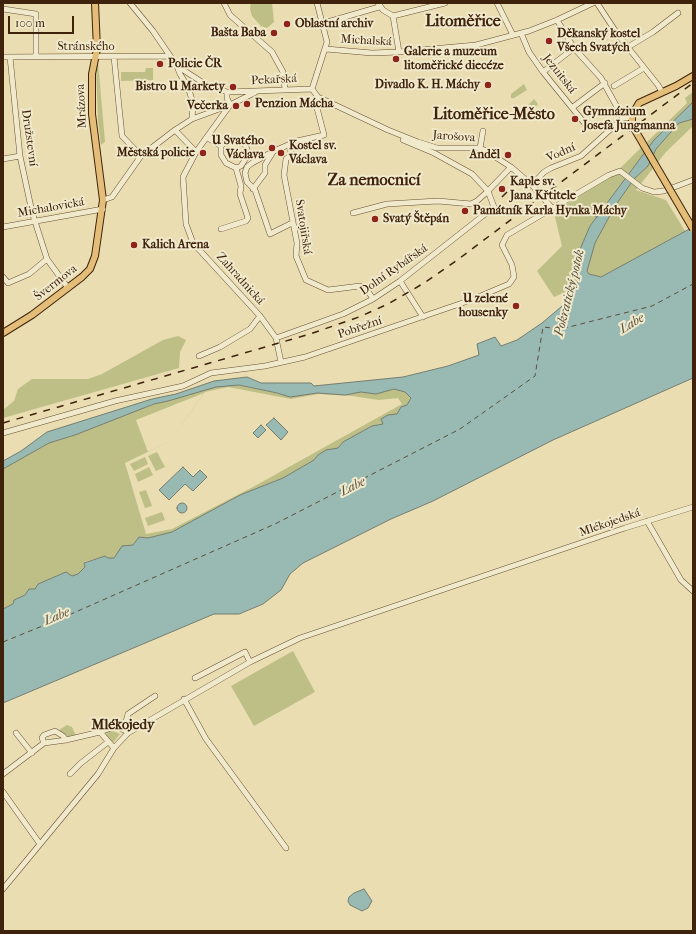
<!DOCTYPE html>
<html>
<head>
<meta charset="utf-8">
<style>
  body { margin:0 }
  #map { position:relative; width:696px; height:934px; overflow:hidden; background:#e9ddb1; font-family:"IM FELL French Canon",serif }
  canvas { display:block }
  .frame { position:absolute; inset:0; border:4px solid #3e220b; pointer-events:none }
  .scale { position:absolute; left:8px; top:16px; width:66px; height:18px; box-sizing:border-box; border:2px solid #3e220b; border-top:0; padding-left:5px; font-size:12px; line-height:14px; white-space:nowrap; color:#3e220b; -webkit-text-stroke:3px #f1e9cc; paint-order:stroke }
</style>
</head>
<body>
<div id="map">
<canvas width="696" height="934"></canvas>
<div class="frame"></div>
<div class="scale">100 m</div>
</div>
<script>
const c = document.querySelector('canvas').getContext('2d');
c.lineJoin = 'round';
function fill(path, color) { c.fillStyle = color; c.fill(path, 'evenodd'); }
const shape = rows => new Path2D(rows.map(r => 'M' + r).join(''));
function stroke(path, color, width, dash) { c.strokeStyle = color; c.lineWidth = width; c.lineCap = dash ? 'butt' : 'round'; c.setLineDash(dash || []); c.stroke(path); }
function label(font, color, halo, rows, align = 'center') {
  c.font = font + ' "IM FELL French Canon",serif'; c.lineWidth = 4; c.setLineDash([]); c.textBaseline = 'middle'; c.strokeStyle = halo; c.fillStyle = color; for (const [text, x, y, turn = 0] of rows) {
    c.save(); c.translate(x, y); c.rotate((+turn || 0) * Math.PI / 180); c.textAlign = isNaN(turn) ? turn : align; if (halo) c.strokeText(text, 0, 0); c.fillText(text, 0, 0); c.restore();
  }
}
fill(shape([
  [251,3,272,3,274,22,267,28,261,26,252,16,250,9],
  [98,62,105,142,101,145,98,121,96,65],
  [146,68,153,68,153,80,121,81,121,72,145,72],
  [524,84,527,90,514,98,511,98,511,94],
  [693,92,693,102,654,140,590,226,581,247,576,271,577,287,554,297,537,271,562,246,555,217,555,211,611,177,687,103,685,98],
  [534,99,538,104,533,111,528,105],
  [693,119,692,127,666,152,636,190,666,200,685,231,601,277,589,274,587,271,587,268,595,243,615,206,634,179,648,166,656,149,679,123],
  [178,336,186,340,180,352,179,368,3,418,3,410,14,401,18,389,32,379,88,379,102,374,163,340],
  [225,385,239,385,284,395,317,393,345,395,361,392,376,394,394,389,405,392,411,399,407,405,397,414,387,417,383,424,372,426,343,442,338,448,326,450,318,455,314,460,283,478,240,495,172,532,148,538,139,537,133,545,116,555,114,558,108,558,105,556,84,562,85,567,78,574,72,576,66,572,38,584,35,589,20,597,13,604,3,609,3,469,49,443,75,435,133,411,208,388],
  [228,387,291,399,319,394,352,396,379,400,398,398,402,404,253,487,172,529,146,534,125,463,170,441,205,392],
  [204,393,170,441,148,452,136,420],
  [157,452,165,467,156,471,148,456],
  [145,457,148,464,134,471,130,464],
  [149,467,153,475,138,482,135,474],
  [146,490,152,506,145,508,139,492],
  [162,512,165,520,148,526,145,518],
  [293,651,315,692,254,726,231,686],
  [67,725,72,727,76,736,68,737,59,730],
  [111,730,120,734,112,744,106,736,107,732]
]), '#bebf87');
const water = shape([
  [693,102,693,119,679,123,656,149,648,166,634,179,615,206,595,243,587,271,589,274,601,277,693,227,693,378,553,440,433,501,391,519,303,563,290,574,281,590,263,604,239,614,214,614,3,703,3,609,13,604,14,600,25,595,29,589,35,589,38,584,66,572,72,576,78,574,85,567,84,563,105,556,108,558,114,558,122,546,133,545,139,537,148,538,172,532,240,495,283,478,314,460,318,455,326,450,338,448,343,442,372,426,383,424,381,419,388,415,397,414,401,407,407,405,411,398,405,392,394,389,376,394,361,392,345,395,317,393,290,397,277,393,239,385,216,387,168,401,154,404,75,435,49,443,3,469,3,461,21,451,47,432,152,399,176,394,214,381,247,377,261,383,311,383,314,386,403,377,448,366,479,355,477,344,495,337,501,346,517,340,542,323,561,307,571,296,578,285,576,271,581,247,590,226,654,140,693,102],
  [274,418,288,432,281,440,266,425,274,418],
  [261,425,266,430,258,438,253,433,261,425],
  [183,467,193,477,200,470,207,477,193,491,185,484,169,500,159,490,183,467],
  '177 508a5 5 0 1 1 10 0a5 5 0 1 1-10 0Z',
  [364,889,372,901,368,908,362,911,350,905,348,901,349,897,354,893,364,889]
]);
fill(water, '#99bab3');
stroke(water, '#757d70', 1);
stroke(shape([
  [584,209,597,217]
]), '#757d70', 1.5);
stroke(shape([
  [3,642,62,618,275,524,460,429,535,376,543,327,561,329,652,306,693,284]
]), '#59503d', 1, [5, 4]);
const minor = shape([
  [130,3,153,31,177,66,205,84,227,92,312,89,318,97,388,130,418,142,437,148,480,148,486,151,511,167,532,185,552,208],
  [224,3,230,15,272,52,283,72,285,89],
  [378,3,383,10,393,16],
  [497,3,513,35],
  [597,3,618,35,658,85,662,92],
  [3,9,36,14,36,57],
  [393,16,445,3],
  [393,16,399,52],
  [557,20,574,48,601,78,623,118],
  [324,23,379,7],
  [521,33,529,52,543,72,586,125],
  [628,47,653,32,678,13],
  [326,49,372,53,399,52,476,45,529,31,557,20,593,3],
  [3,57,170,56],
  [10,57,20,156,32,212,47,259,68,288],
  [114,57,122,136,141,156],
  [177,66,180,74,188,87,193,103,192,119],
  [543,72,574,48],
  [614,86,644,68],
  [312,89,327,42,317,3],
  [227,92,227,98,230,105],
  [230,105,196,152,183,177,186,224,193,243,260,316,276,338,281,362],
  [573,107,605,83],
  [175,130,196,152],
  [208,138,221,146,221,155,226,163,236,168,241,166,248,155,247,149,244,143,235,139,224,143,221,146],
  [290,143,291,155,286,159,284,175,297,243,296,256,306,280,328,290,360,286,366,288,373,299],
  [480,148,483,131],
  [3,159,20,156],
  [532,185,544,172,551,168,581,156,623,118,631,117],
  [253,189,265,173,265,165,273,152],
  [103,200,112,197,141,156,175,130,192,119,230,105,256,92],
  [353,213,387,204,438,201,471,204,477,201,488,191,511,167],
  [292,223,270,234,255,190,247,182,245,173,247,167,252,163,274,151,297,141,324,135,317,108,318,97],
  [3,227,103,209],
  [221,229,246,221,248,218,240,194,241,186,236,168],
  [3,277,8,283,29,274,47,259],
  [400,281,423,317],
  [276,338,343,314,373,299,400,281,494,207,488,191,472,174,434,153,403,140],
  [199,356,220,347,250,329,260,316],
  [3,433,115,401,183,386,211,373,265,366,305,357,471,300,509,284,514,277,512,265,502,245,507,235,609,175,620,171,642,188,654,192,664,191,693,180],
  [647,521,681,580,693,591],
  [195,678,245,652,250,662],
  [184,699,206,739,286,848],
  [124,729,128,714,155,696],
  [100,732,116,726,126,731],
  [16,733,32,753],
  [44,743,42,738,44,735,55,731,63,736,66,740],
  [3,774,44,743,66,740,100,732,114,748],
  [70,774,81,763,108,742],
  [3,792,40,844],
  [3,889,98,774,114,748,128,733,250,662,300,638,625,528,693,507]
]);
const major = shape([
  [632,125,632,115,639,103,676,86,693,76],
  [3,333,32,315,82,277,90,269,95,256,103,200,92,114,92,74,97,49,95,3]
]);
stroke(minor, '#695134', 6);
stroke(major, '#3e220b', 8);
stroke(minor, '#f1e9cc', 5);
stroke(major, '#e4be78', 6);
stroke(shape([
  [502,197,507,192],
  [3,423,310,334,359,317,388,304,424,283,456,261,693,83]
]), '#3e220b', 1.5, [7, 7]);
const majorBridge = shape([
  [632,125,693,229]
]);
stroke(majorBridge, '#3e220b', 8, []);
stroke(majorBridge, '#e4be78', 6);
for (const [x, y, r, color] of [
  [287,24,4,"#8f2418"],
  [274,33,4,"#8f2418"],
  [549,41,4,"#8f2418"],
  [396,59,4,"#8f2418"],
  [160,64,4,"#8f2418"],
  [488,85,4,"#8f2418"],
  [233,87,4,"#8f2418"],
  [247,104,4,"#8f2418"],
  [236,106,4,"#8f2418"],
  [575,119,4,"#8f2418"],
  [272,148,4,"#8f2418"],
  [203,153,4,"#8f2418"],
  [281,153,4,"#8f2418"],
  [508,155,4,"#8f2418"],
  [502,189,4,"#8f2418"],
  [465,211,4,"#8f2418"],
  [375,219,4,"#8f2418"],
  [134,245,4,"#8f2418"],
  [516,306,4,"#8f2418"]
]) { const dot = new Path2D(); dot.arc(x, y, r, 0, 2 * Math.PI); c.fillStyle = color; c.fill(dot); stroke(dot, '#f1e9cc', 1.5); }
label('bold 12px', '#3e220b', '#f1e9cc', [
  ["Oblastní archiv",295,24],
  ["Bašta Baba",266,33,"right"],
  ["Děkanský kostel",557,34],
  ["Všech Svatých",557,48],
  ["Galerie a muzeum",404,52],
  ["litoměřické diecéze",404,66],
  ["Policie ČR",168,64],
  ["Divadlo K. H. Máchy",480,85,"right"],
  ["Bistro U Markety",225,87,"right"],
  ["Penzion Mácha",255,104],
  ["Večerka",228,106,"right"],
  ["Gymnázium",583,112],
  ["Josefa Jungmanna",583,126],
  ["U Svatého",264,141,"right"],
  ["Václava",264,155,"right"],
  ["Kostel sv.",289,146],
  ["Václava",289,160],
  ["Městská policie",195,153,"right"],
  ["Anděl",500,155,"right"],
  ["Kaple sv.",510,182],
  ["Jana Křtitele",510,196],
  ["Památník Karla Hynka Máchy",473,211],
  ["Svatý Štěpán",383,219],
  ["Kalich Arena",142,245],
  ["U zelené",508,299,"right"],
  ["housenky",508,313,"right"]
], 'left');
label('12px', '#3e220b', '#f1e9cc', [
  ["Michalská",366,41,3],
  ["Stránského",86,47],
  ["Jezuitská",559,74,52],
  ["Pekařská",274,80,-3],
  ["Mrázova",82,106,-93],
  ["Jarošova",454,137,4],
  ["Družstevní",29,138,82],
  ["Vodní",561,153,-24],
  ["Michalovická",51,208,-10],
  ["Svatojiřská",303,227,81],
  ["Dolní Rybářská",394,270,-35],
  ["Zahradnická",240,279,48],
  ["Švermova",56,283,-38],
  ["Pobřežní",360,328,-19],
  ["Mlékojedská",610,523,-19]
]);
label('italic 13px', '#59503d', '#f1e9cc', [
  ["Pokratický potok",570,293,-76],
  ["Labe",632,324,-31],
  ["Labe",353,487,-26],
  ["Labe",57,617,-22]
]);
label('bold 14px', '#3e220b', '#f1e9cc', [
  ["Mlékojedy",123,726]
]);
label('bold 16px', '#3e220b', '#f1e9cc', [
  ["Litoměřice",463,22],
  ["Litoměřice-Město",494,115],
  ["Za nemocnicí",374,181]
]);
</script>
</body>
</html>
